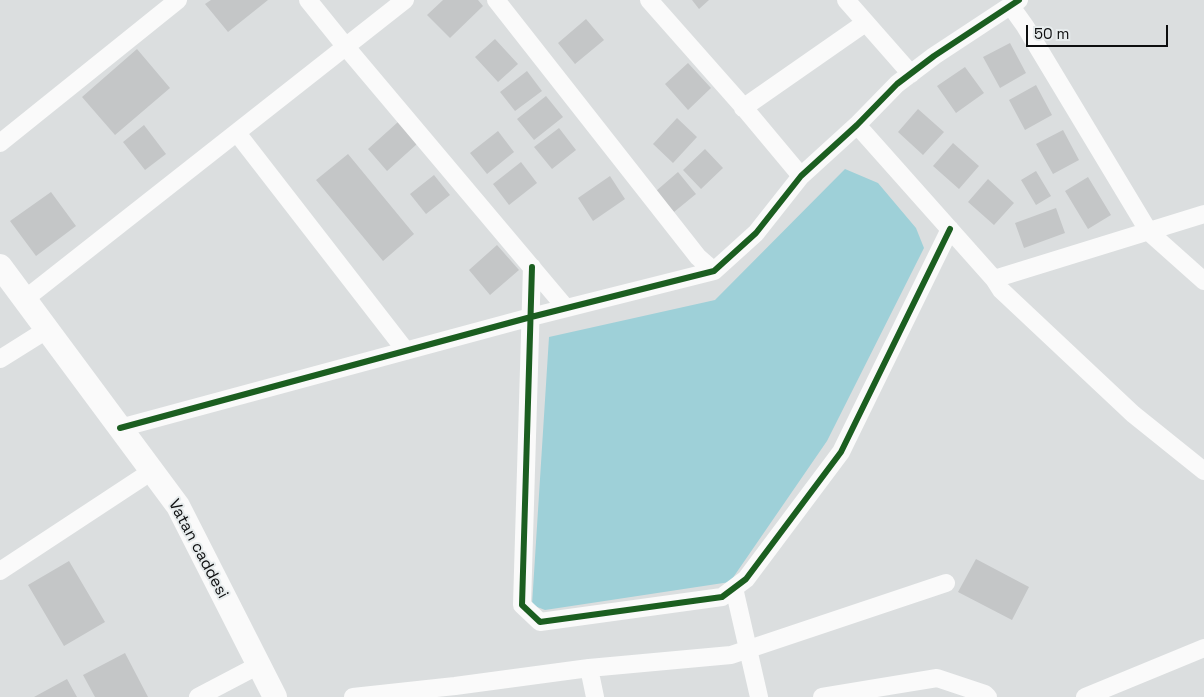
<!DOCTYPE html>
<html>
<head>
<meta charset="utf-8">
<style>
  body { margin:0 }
  #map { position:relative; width:1204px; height:697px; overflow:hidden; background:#dbdedf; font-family:"Space Grotesk",sans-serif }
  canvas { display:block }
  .scale { position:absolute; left:1026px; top:25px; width:142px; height:22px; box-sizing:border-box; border:2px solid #0d0e0f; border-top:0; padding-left:6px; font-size:15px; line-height:18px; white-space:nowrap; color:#0d0e0f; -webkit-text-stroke:4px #e7eced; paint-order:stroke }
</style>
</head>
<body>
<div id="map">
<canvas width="1204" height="697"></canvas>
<div class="scale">50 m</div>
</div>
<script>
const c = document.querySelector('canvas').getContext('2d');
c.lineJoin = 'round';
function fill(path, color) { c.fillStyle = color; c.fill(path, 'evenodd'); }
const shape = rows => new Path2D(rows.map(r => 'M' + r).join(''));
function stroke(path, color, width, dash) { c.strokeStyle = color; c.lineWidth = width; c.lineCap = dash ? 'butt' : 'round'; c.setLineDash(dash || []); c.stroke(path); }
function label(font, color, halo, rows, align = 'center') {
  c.font = font + ' "Space Grotesk",sans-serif'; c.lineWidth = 4; c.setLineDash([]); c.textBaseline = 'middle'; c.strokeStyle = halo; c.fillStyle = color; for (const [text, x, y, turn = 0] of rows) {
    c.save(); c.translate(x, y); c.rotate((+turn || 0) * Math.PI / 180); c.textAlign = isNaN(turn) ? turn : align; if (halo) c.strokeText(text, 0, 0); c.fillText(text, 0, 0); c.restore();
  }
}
fill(shape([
  [845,169,878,183,916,228,924,248,827,441,730,582,545,610,532,605,549,337,715,300]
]), '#9ed0d8');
fill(shape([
  [211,0,268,0,228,32,205,4],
  [443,0,478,0,483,6,450,38,427,15],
  [692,0,709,0,699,9],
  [586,19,604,40,575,64,558,43],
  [495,39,518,64,498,82,475,57],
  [1010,43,1026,73,1000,88,983,57],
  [137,49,170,88,115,135,82,97],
  [688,63,711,88,688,110,665,84],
  [965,67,984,93,956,113,937,86],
  [527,71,542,91,515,111,500,92],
  [1036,85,1052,115,1025,130,1009,100],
  [546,96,563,117,534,140,517,119],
  [918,109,944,132,923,155,898,132],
  [677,118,697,137,673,163,653,144],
  [398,122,417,144,387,171,368,149],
  [144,125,166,154,145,170,123,142],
  [559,128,576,150,552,169,534,147],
  [1063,130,1079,160,1053,174,1036,144],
  [498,131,514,152,487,174,470,153],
  [953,143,979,166,959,189,933,166],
  [705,149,723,168,701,189,683,170],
  [348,154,414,234,383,261,316,180],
  [521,162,537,183,509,205,493,184],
  [1036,171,1051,196,1036,205,1021,180],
  [678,172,696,194,674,212,656,191],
  [434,175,450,195,426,214,410,194],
  [610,176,625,199,593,221,578,198],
  [1088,177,1111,215,1088,229,1065,191],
  [988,179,1014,203,994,225,968,202],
  [51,192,76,226,36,256,10,221],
  [1056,208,1065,233,1024,248,1015,223],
  [497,245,519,270,490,295,469,270],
  [976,559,1029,587,1012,620,958,592],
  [69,561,105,622,64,646,28,585],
  [125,653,148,697,95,697,83,675],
  [67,679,77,697,34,697]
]), '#c4c6c7');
stroke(shape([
  [308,0,346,47,566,308],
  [496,0,698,257,714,271],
  [649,0,740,103,801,176],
  [846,0,911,74],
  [1010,5,1025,26,1149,232,1204,281],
  [743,108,865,23],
  [857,125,994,279],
  [237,133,406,351],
  [0,143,178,0],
  [1204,214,994,279,1001,290,1133,414,1204,471],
  [532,267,522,605,540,622,722,597,746,579,841,452,950,229],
  [25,299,405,0],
  [0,359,48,329],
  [120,428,531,317,714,271,756,233,801,176,857,125,897,84,934,56,1019,0],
  [0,571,152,471],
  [734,588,759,697],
  [589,668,595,697],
  [198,697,259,665],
  [353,697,455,686,589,668,731,655,946,583],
  [822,697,937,678,985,694,988,697],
  [1085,697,1204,648]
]), '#fafafa', 18);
stroke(shape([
  [0,266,178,506,275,697]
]), '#fafafa', 24);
stroke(shape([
  [532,267,522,605,540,622,722,597,746,579,841,452,950,229],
  [120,428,531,317,714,271,756,233,801,176,857,125,897,84,934,56,1019,0]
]), '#1b5e20', 6);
label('16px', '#0d0e0f', '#e7eced', [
  ["Vatan caddesi",198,549,62]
]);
</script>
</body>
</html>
